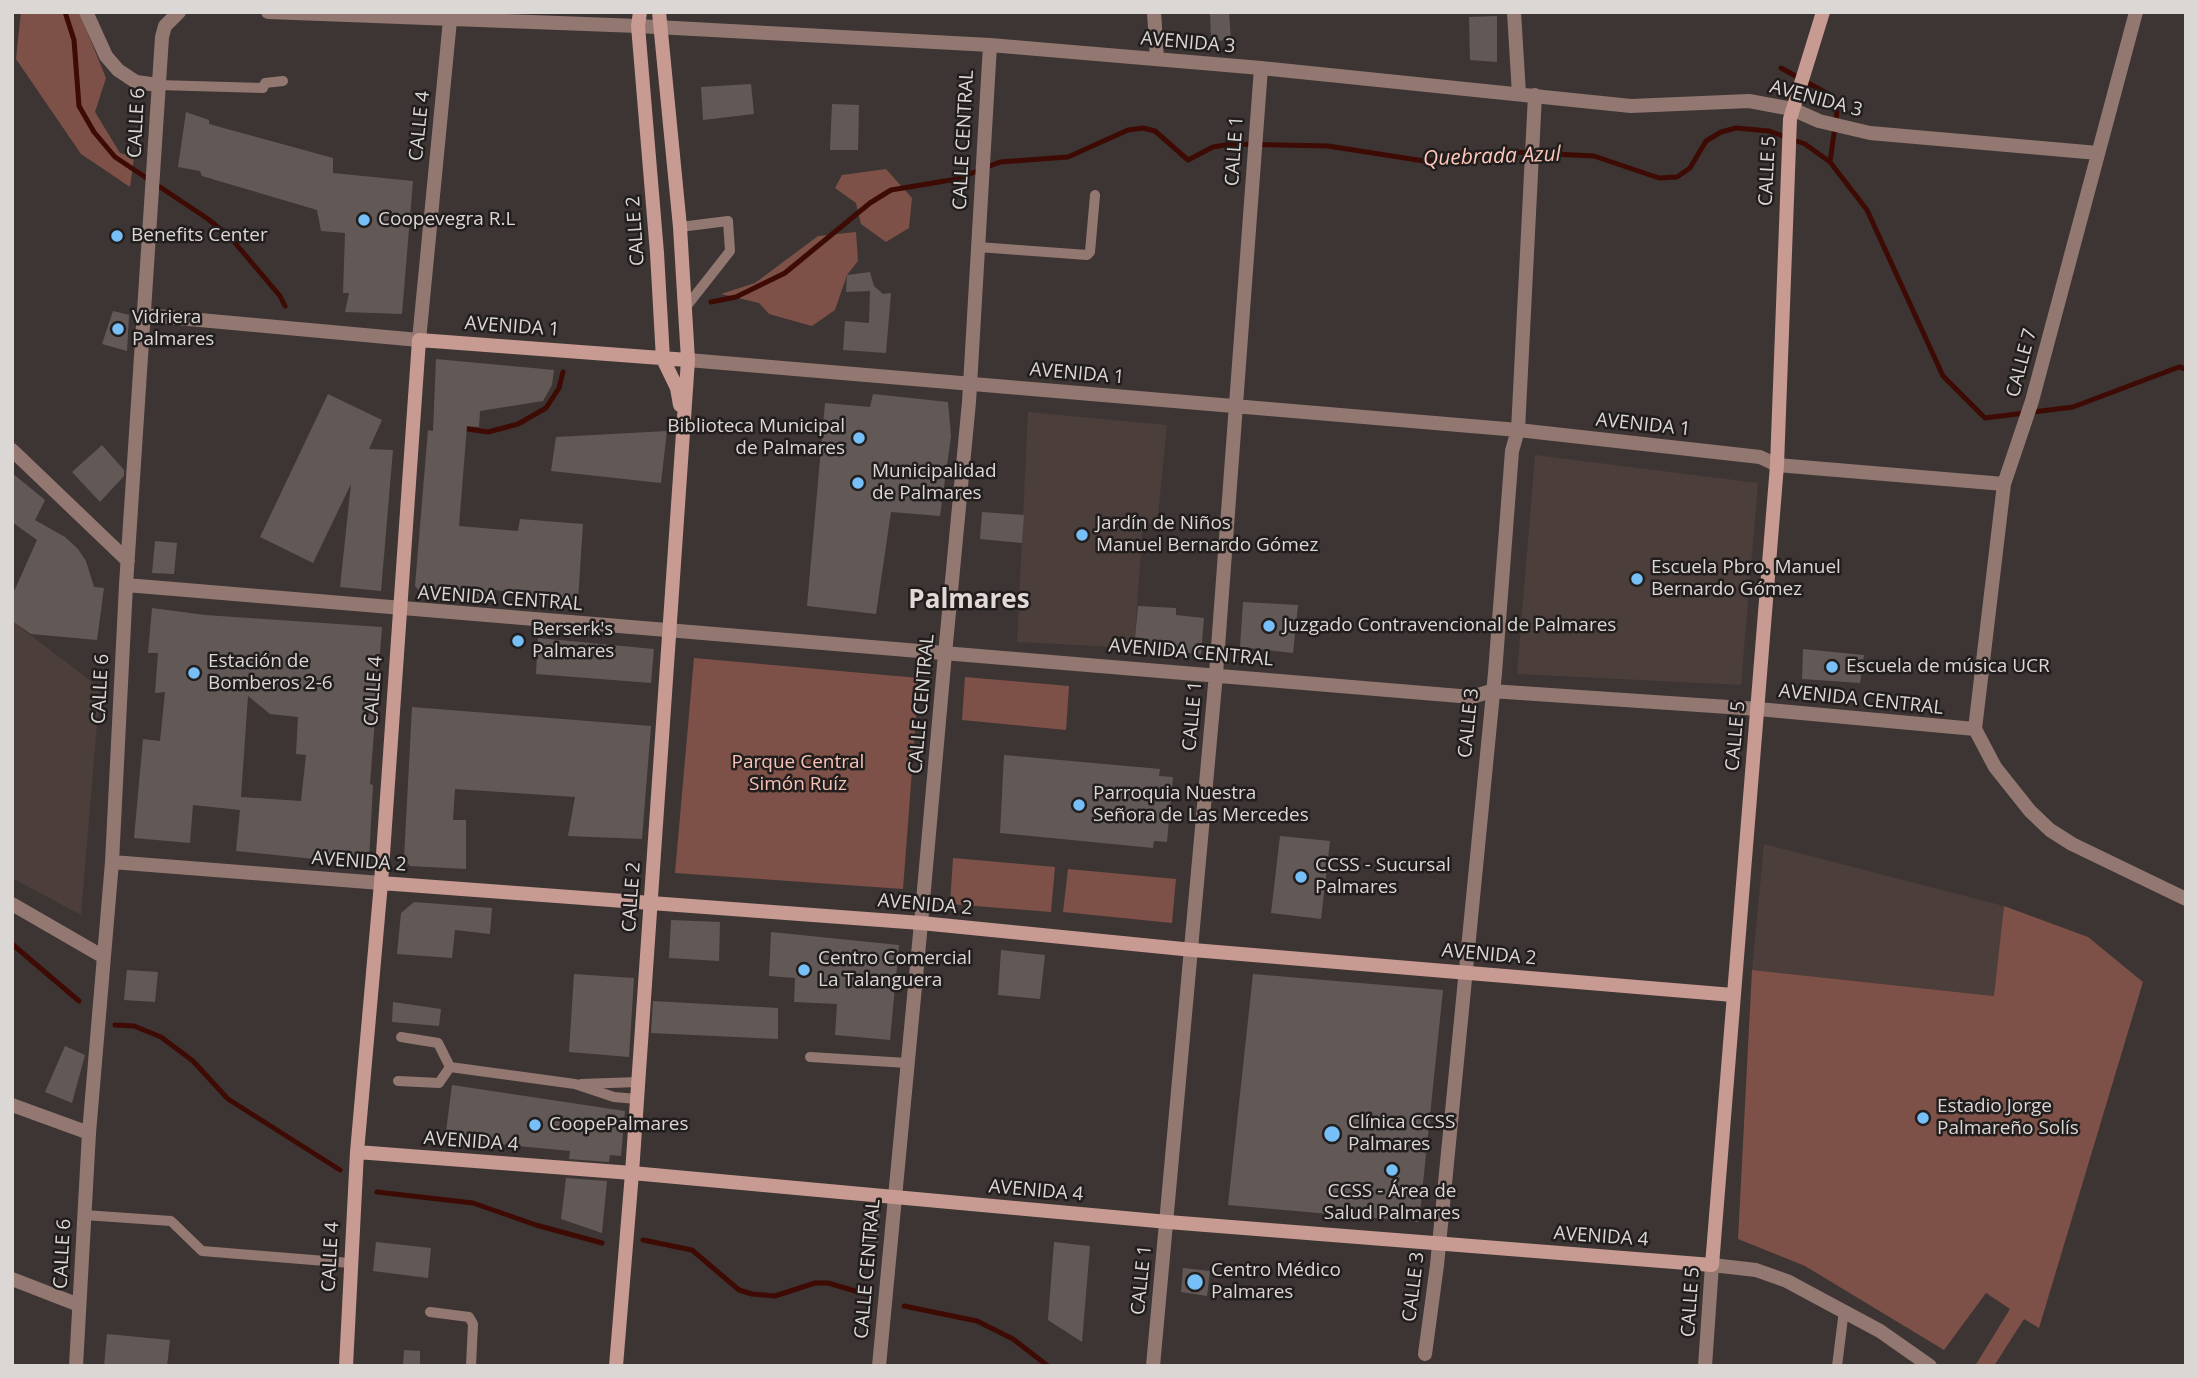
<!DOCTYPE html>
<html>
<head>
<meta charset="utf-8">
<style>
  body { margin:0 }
  #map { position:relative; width:2198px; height:1378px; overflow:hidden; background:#3d3534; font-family:"Open Sans",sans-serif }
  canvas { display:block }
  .frame { position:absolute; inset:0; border:14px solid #dbd7d5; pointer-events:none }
</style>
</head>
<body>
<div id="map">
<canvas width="2198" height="1378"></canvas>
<div class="frame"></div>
</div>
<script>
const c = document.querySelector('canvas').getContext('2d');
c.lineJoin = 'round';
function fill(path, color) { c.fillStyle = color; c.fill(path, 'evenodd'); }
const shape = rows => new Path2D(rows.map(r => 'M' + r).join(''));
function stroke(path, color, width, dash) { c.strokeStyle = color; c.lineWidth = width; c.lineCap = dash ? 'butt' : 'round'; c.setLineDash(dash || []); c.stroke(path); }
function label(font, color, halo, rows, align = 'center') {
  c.font = font + ' "Open Sans",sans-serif'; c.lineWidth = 5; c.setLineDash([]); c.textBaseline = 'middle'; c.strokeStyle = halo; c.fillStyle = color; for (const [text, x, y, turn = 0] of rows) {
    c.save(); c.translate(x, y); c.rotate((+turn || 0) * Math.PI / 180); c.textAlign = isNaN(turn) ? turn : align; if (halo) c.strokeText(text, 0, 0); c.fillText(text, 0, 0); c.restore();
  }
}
fill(shape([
  [1028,412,1167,425,1157,526,1143,523,1134,648,1017,642],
  [1535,455,1758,483,1741,685,1517,674],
  [12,621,100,688,81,915,12,878],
  [1764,844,2004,906,1995,996,1752,970]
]), '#4c3e3a');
fill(shape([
  [21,12,79,12,106,78,95,112,120,153,134,157,130,187,81,154,16,59],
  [886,169,912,198,909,228,886,242,861,224,856,203,835,188,842,175],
  [856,232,858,261,847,275,835,310,812,326,769,314,759,303,721,294,755,283,818,236],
  [694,658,919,678,903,889,675,873],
  [965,677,1069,686,1066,730,962,720],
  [953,858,1055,867,1051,912,950,904],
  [1068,869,1176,879,1172,923,1063,912],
  [2004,906,2088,937,2143,982,2039,1328,2024,1319,1994,1366,1975,1366,2010,1309,1986,1293,1944,1350,1805,1266,1738,1239,1752,970,1994,996]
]), '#7d5147');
stroke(shape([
  [65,12,74,40,79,106,94,132,115,157,208,219,230,237,280,296,285,306],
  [1781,68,1830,95,1837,112,1830,162],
  [711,302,736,297,785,273,870,203,891,190,957,179,1000,162,1068,157,1128,130,1143,128,1155,131,1188,160,1213,147,1232,144,1328,146,1424,161,1513,152,1594,156,1659,178,1677,177,1690,168,1706,141,1721,132,1736,128,1769,131,1805,144,1830,162,1867,210,1943,376,1985,418,2073,407,2179,367,2186,369],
  [461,428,488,432,518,424,546,408,559,388,563,372],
  [12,944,79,1001],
  [115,1025,134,1026,161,1037,193,1061,228,1099,340,1170],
  [377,1192,473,1203,536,1225,602,1243],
  [643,1240,692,1250,739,1290,752,1294,775,1296,815,1283,828,1283,869,1295],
  [904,1306,977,1321,1013,1339,1048,1366]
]), '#3d0b03', 5);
fill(shape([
  [1210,12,1229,12,1231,40,1211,41],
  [1497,16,1497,62,1470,60,1469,17],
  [751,84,754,114,703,120,701,87],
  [832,104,859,105,858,150,830,150],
  [186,112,209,120,209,124,333,158,333,173,413,181,402,314,345,312,349,293,343,293,345,233,321,231,317,210,202,176,200,171,178,167],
  [870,272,874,286,883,294,891,293,886,353,843,350,845,321,869,323,870,291,846,292,847,275],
  [113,311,129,315,127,351,102,344],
  [436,359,554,370,552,385,543,401,480,411,479,427,467,426,459,526,518,531,520,519,583,524,578,600,494,590,494,601,422,594,415,586,428,430,433,431],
  [328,394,382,420,369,449,393,450,381,591,340,587,351,484,313,563,260,537],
  [873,394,948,402,951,436,940,516,891,512,876,614,807,606,825,403,870,407],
  [667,431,661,483,551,471,556,437],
  [102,445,124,470,124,476,100,502,72,472],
  [12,473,45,500,35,520,65,537,78,549,86,561,94,587,104,588,97,640,31,634,12,621,12,596,37,540,12,522],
  [982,512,1024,515,1022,543,980,539],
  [155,541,177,543,174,574,152,573],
  [1243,602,1298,605,1293,653,1240,647],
  [1138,606,1176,608,1176,615,1204,618,1201,654,1134,648],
  [152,608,205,615,382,627,370,784,373,785,369,860,363,864,236,851,240,810,193,805,190,843,134,838,143,739,160,741,165,692,155,693,158,653,148,653],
  [248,696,270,714,298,717,296,754,306,755,301,801,241,797],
  [538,638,654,649,651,683,536,674],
  [1803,649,1864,655,1860,683,1802,679],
  [412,707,651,726,642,839,568,836,575,797,455,789,453,820,466,820,466,869,410,866,404,859],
  [1004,755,1160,769,1159,776,1173,777,1167,842,1154,841,1153,848,1000,833],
  [1280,836,1330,841,1321,919,1271,913],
  [414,902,492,908,490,934,455,930,452,958,397,954,401,913],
  [671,920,720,922,719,961,669,958],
  [771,932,899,945,890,1040,835,1035,837,1004,794,1002,795,978,769,976],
  [1001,950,1045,955,1040,999,998,995],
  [127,970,158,972,155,1002,124,1000],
  [574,974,634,978,629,1057,569,1052],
  [1253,974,1443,990,1419,1222,1228,1205],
  [653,1001,778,1008,778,1039,651,1033],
  [393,1002,441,1009,439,1026,392,1022],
  [65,1046,85,1055,72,1103,45,1092],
  [452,1085,625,1111,621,1156,610,1155,609,1162,569,1159,570,1151,445,1139],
  [566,1178,607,1181,602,1233,561,1219],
  [864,1210,880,1211,878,1245,861,1243],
  [376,1242,431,1248,428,1278,373,1271],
  [1054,1242,1090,1246,1082,1342,1048,1320],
  [1183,1268,1210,1271,1207,1296,1181,1292],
  [107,1334,170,1340,167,1366,104,1366],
  [404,1350,420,1351,420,1366,403,1366]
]), '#625957');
stroke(shape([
  [158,85,263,88,265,83,283,81],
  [680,227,728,221,730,251,686,307],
  [978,247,1087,255,1090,252,1095,195],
  [401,1037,438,1043,450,1067],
  [810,1057,907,1063],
  [450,1067,575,1084,614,1097,637,1099],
  [398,1081,439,1083,450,1067],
  [581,1084,638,1082],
  [84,1215,171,1221,202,1251,350,1263],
  [430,1312,469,1317,473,1324,471,1366],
  [1837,1366,1844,1310]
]), '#937871', 10);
stroke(shape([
  [921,923,945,654]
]), '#937871', 14);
stroke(shape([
  [86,12,106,56,118,70,136,82,158,85],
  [268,12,638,26,990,45,1261,68,1631,106,1749,101,1792,109,1819,121,1870,133,2098,153],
  [1154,12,1157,59],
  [1514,12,1519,94],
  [145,315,419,340,450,20],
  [688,360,1518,430,1760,457,1777,465,2004,484],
  [12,450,128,561],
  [126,585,1472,697,1491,691,1758,709,1975,729,1995,767,2030,811,2050,830,2072,844,2186,899],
  [945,654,969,402,990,45],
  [1975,729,2004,484,2032,401,2136,12],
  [112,862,381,883],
  [12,904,102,956],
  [12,1105,89,1133],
  [12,1279,79,1305],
  [1425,1354,1437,1265,1495,673,1512,451,1518,430,1535,95],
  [76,1366,89,1133,112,862,126,585,162,37,165,26,179,12],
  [879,1366,921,923],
  [1153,1366,1216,674,1261,68],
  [1705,1366,1712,1265,1756,1270,1787,1281,1880,1331,1930,1366]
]), '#937871', 14);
stroke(shape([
  [640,12,638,26,657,253,663,359,677,388,680,405],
  [381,883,921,923,1193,950,1733,995],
  [357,1152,632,1173,1168,1222,1712,1265,1777,465,1790,119,1823,12],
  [346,1366,357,1152,381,883,419,340,688,360],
  [616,1366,632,1173,688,360,680,227,659,12]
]), '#c79b91', 14);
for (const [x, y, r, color] of [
  [364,220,7,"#77bff7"],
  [117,236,7,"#77bff7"],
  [118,329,7,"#77bff7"],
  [859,438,7,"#77bff7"],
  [858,483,7,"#77bff7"],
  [1082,535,7,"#77bff7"],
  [1637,579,7,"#77bff7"],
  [1269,626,7,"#77bff7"],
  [518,641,7,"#77bff7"],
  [1832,667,7,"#77bff7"],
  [194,673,7,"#77bff7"],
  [1079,805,7,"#77bff7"],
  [1301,877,7,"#77bff7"],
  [804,970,7,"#77bff7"],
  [1923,1118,7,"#77bff7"],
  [535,1125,7,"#77bff7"],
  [1332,1134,9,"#77bff7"],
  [1392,1170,7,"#77bff7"],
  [1195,1282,9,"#77bff7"]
]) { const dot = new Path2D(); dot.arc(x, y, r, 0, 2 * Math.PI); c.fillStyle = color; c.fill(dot); stroke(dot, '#211e1d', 2.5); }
label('19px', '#dbd7d5', '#211e1d', [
  ["AVENIDA 3",1188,43,5],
  ["AVENIDA 3",1816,99,15],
  ["CALLE 6",137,123,-87],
  ["CALLE 4",420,126,-84],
  ["CALLE CENTRAL",964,140,-87],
  ["CALLE 1",1235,151,-86],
  ["CALLE 5",1768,171,-87],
  ["CALLE 2",636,231,-94],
  ["AVENIDA 1",512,327,4],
  ["CALLE 7",2022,363,-75],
  ["AVENIDA 1",1077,374,5],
  ["AVENIDA 1",1643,425,6],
  ["AVENIDA CENTRAL",500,599,4],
  ["AVENIDA CENTRAL",1191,653,5],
  ["CALLE 6",101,689,-87],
  ["CALLE 4",374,691,-86],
  ["AVENIDA CENTRAL",1861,700,6],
  ["CALLE CENTRAL",922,704,-85],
  ["CALLE 1",1193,716,-85],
  ["CALLE 3",1469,723,-84],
  ["CALLE 5",1736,736,-85],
  ["AVENIDA 2",359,862,4],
  ["CALLE 2",632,897,-86],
  ["AVENIDA 2",925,905,5],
  ["AVENIDA 2",1489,955,5],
  ["AVENIDA 4",471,1142,4],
  ["AVENIDA 4",1036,1191,5],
  ["AVENIDA 4",1601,1237,4],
  ["CALLE 6",63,1254,-87],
  ["CALLE 4",331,1257,-87],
  ["CALLE CENTRAL",868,1269,-85],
  ["CALLE 1",1142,1280,-84],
  ["CALLE 3",1414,1287,-83],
  ["CALLE 5",1691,1302,-86]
]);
label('19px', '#dbd7d5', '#211e1d', [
  ["Coopevegra R.L",378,220],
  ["Benefits Center",131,236],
  ["Vidriera",132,318],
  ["Palmares",132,340],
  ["Biblioteca Municipal",845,427,"right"],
  ["de Palmares",845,449,"right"],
  ["Municipalidad",872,472],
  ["de Palmares",872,494],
  ["Jardín de Niños",1096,524],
  ["Manuel Bernardo Gómez",1096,546],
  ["Escuela Pbro. Manuel",1651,568],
  ["Bernardo Gómez",1651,590],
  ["Juzgado Contravencional de Palmares",1283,626],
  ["Berserk's",532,630],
  ["Palmares",532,652],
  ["Estación de",208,662],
  ["Bomberos 2-6",208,684],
  ["Escuela de música UCR",1846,667],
  ["Parroquia Nuestra",1093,794],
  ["Señora de Las Mercedes",1093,816],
  ["CCSS - Sucursal",1315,866],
  ["Palmares",1315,888],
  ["Centro Comercial",818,959],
  ["La Talanguera",818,981],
  ["Estadio Jorge",1937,1107],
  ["Palmareño Solís",1937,1129],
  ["Clínica CCSS",1348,1123],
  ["Palmares",1348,1145],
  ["CoopePalmares",549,1125],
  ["CCSS - Área de",1392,1192,"center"],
  ["Salud Palmares",1392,1214,"center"],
  ["Centro Médico",1211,1271],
  ["Palmares",1211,1293]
], 'left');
label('19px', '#f9c2b6', '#211e1d', [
  ["Parque Central",798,763],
  ["Simón Ruíz",798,785]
]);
label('italic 21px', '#ffc7ba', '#211e1d', [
  ["Quebrada Azul",1492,157,-2]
]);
label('bold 26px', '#e2d8d6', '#211e1d', [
  ["Palmares",969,601]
]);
</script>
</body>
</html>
